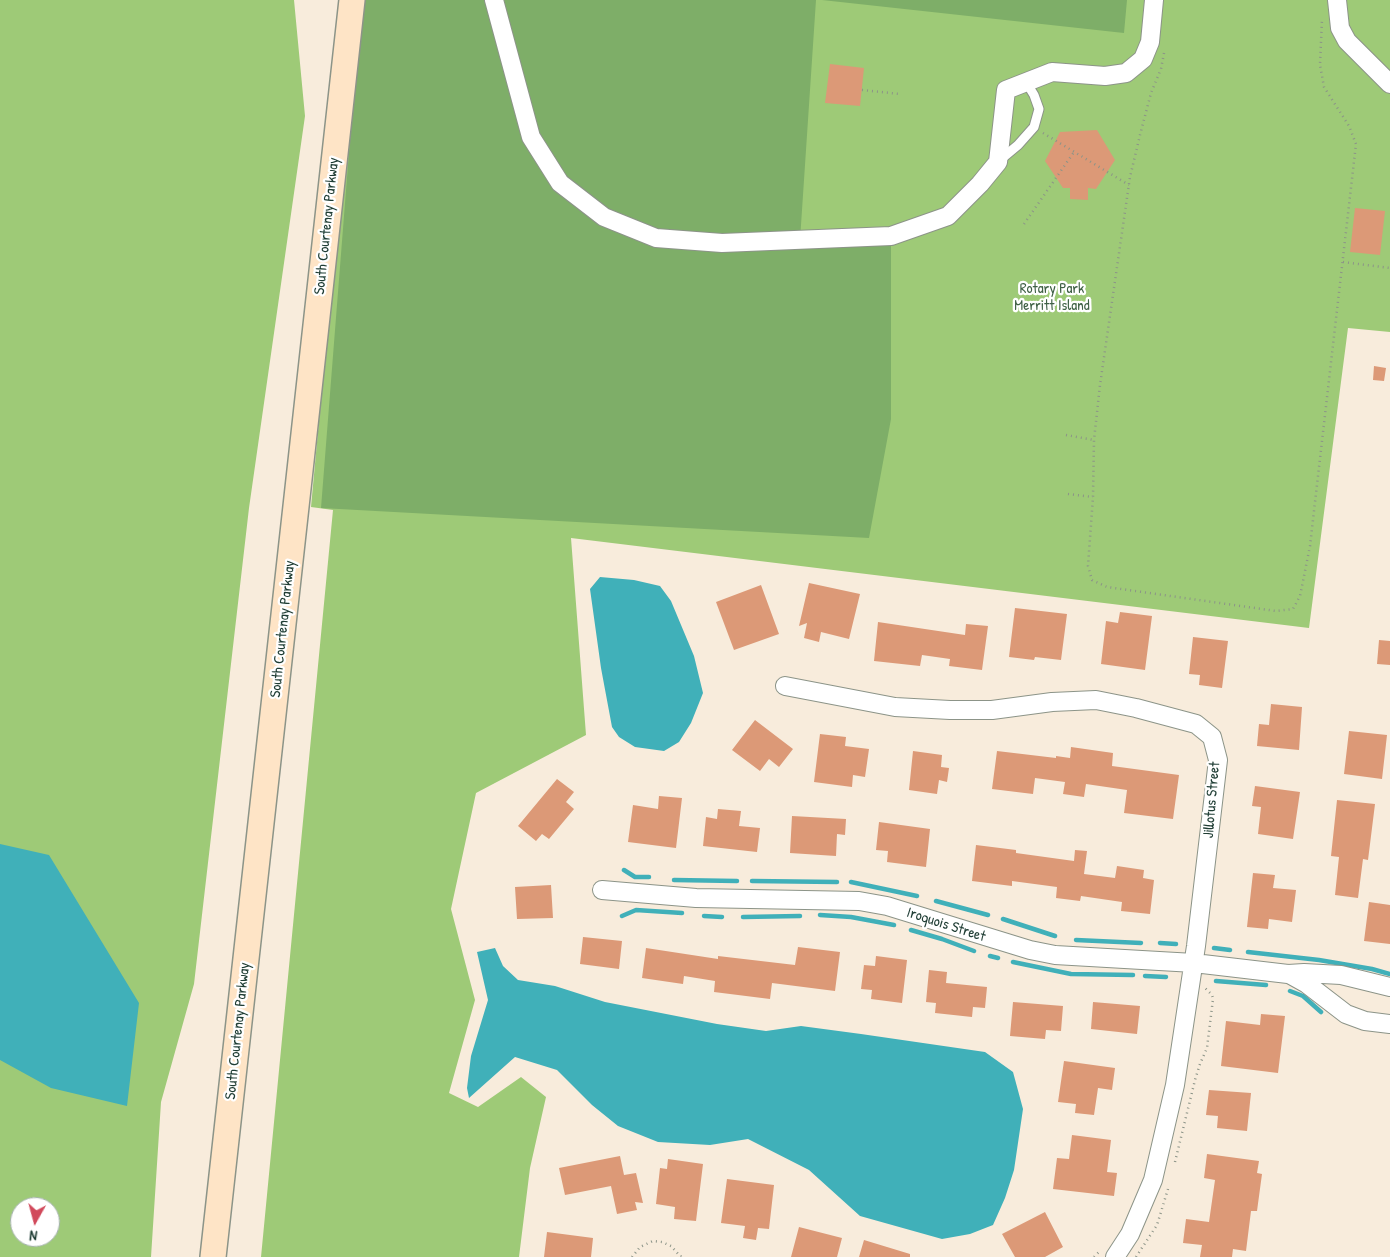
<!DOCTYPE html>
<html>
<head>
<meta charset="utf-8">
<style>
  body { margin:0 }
  #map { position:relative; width:1390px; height:1257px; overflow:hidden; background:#f8ecdc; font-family:"Patrick Hand",sans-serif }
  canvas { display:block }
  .north { position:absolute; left:10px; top:1197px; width:50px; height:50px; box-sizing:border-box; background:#fff; border:1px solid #a5b1ae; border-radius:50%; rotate:187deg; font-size:14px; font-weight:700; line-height:20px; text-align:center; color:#1f3d34 }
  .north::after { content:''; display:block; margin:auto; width:18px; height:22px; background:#d1495b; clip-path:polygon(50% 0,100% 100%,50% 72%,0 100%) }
</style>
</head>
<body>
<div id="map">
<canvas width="1390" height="1257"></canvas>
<div class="north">N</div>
</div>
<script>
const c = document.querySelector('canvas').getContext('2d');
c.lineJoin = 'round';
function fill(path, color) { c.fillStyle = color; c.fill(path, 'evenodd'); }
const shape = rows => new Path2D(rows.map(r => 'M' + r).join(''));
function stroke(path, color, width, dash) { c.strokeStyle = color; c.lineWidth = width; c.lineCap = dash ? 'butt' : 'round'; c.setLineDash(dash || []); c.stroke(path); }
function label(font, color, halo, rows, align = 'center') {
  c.font = font + ' "Patrick Hand",sans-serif'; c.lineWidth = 4.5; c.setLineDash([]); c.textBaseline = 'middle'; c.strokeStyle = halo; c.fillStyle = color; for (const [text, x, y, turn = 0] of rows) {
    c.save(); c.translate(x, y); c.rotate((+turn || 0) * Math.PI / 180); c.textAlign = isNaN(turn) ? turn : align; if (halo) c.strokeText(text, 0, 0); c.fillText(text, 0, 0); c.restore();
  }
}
fill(shape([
  [0,0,294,0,305,116,249,508,194,984,161,1102,151,1257,0,1257],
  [20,1207,50,1207,50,1237,20,1237],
  [358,0,1390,0,1390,332,1348,328,1309,628,571,538,586,735,476,793,451,909,475,1000,449,1093,478,1107,521,1077,546,1097,530,1168,519,1257,261,1257,333,510,311,507]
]), '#9eca77');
fill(shape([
  [361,0,816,0,800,240,891,236,891,419,869,538,321,508],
  [822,0,1127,0,1124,33]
]), '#7eae68');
fill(shape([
  [600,577,634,580,660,586,671,601,694,656,703,693,691,723,679,742,664,751,635,747,619,737,612,727,601,668,590,589],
  [0,844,49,855,139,1003,127,1106,51,1088,0,1060],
  [495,948,503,966,518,980,555,986,605,1002,717,1024,766,1031,801,1026,861,1034,985,1052,1013,1072,1023,1109,1014,1170,1005,1198,993,1225,970,1234,942,1239,860,1216,809,1170,748,1139,710,1145,658,1142,618,1126,592,1105,557,1070,515,1057,469,1098,467,1088,471,1056,488,1000,477,952]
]), '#40b0b9');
stroke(shape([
  [624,870,635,877,649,877],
  [674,880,737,881],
  [752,881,837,882],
  [851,882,917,896],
  [936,901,988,915],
  [820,915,851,917,894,925],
  [622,916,636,910,682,913],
  [704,916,722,917],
  [743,917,800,916],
  [1003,919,1055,936],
  [911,930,942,939,974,951],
  [1076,940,1141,943],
  [1160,943,1176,944],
  [1214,948,1230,950],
  [1248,952,1319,960,1372,969,1390,974],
  [990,956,998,958],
  [1013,962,1071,974,1133,975],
  [1145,976,1166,977],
  [1216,981,1266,985],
  [1290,991,1303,996,1321,1012]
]), '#40b0b9', 4.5);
fill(shape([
  [830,64,864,68,860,106,825,103],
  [1097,130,1115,160,1096,189,1088,188,1088,200,1070,199,1070,188,1063,188,1045,161,1060,132],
  [1355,208,1385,211,1380,255,1350,252],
  [1374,366,1386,368,1384,381,1373,380],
  [809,583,860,594,849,639,821,632,819,642,804,638,807,623,799,626],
  [761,585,779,634,734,650,716,602],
  [1015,608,1067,614,1061,660,1035,657,1034,660,1009,657],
  [1120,612,1152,616,1145,670,1101,664,1106,621,1118,623],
  [878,622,965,635,966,624,988,626,982,670,949,666,950,659,922,655,920,666,874,661],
  [1193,637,1228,641,1222,688,1199,685,1200,675,1189,674],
  [1379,640,1390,641,1390,665,1377,664],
  [1271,704,1302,707,1299,750,1257,746,1259,724,1269,725],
  [755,720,793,749,779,767,769,759,760,771,732,750],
  [1349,731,1387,735,1382,779,1344,774],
  [820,734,846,737,845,746,869,749,865,777,853,775,852,787,814,782],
  [1071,747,1113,753,1112,766,1179,775,1173,819,1124,813,1127,790,1086,784,1084,797,1063,794,1065,782,1035,778,1033,794,992,789,997,751,1056,758,1056,756,1070,758],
  [913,751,942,755,941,767,949,768,947,782,939,780,937,794,909,790],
  [557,779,574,792,566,802,574,809,549,839,542,834,536,841,518,826],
  [1255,786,1300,792,1293,839,1258,834,1261,807,1252,806],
  [659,796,682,798,676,848,628,842,633,805,658,809],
  [1337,800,1375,804,1368,860,1363,859,1358,898,1335,895,1339,857,1331,856],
  [718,809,741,811,739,826,760,828,757,852,703,846,706,817,717,819],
  [792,816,846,819,845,835,837,834,836,856,790,853],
  [879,822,930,829,926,867,887,862,888,851,876,850],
  [976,845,1016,850,1016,853,1074,861,1075,850,1087,851,1084,874,1115,878,1117,866,1144,870,1143,878,1154,880,1150,914,1121,911,1122,902,1081,896,1080,901,1056,898,1057,887,1012,881,1012,886,972,881],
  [1253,873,1275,875,1273,888,1296,890,1292,922,1269,919,1268,929,1247,927],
  [551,885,553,918,517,919,515,887],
  [1369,902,1390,905,1390,944,1364,941],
  [583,937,622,941,619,969,580,964],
  [798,947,840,952,835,991,772,983,770,999,714,992,715,981,684,976,683,984,642,978,646,948,718,959,718,956,795,965],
  [876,956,907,960,902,1003,871,999,872,990,861,989,864,965,875,966],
  [929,970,947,972,946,983,987,987,985,1008,973,1007,972,1017,935,1013,936,1003,926,1002],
  [1013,1002,1063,1006,1061,1031,1046,1030,1045,1039,1010,1036],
  [1093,1002,1140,1006,1137,1034,1091,1029],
  [1261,1014,1285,1016,1278,1073,1221,1066,1226,1021,1260,1025],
  [1064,1061,1115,1068,1112,1090,1098,1088,1094,1115,1075,1113,1076,1104,1058,1102],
  [1209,1090,1251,1093,1247,1131,1217,1128,1218,1116,1206,1115],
  [1072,1135,1111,1140,1107,1172,1117,1173,1114,1196,1053,1189,1057,1158,1069,1159],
  [1207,1154,1259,1161,1257,1173,1262,1174,1257,1211,1251,1211,1246,1251,1233,1249,1232,1257,1200,1257,1202,1245,1183,1243,1186,1219,1209,1222,1215,1180,1204,1178],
  [620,1156,624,1175,636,1173,643,1203,635,1202,637,1210,617,1214,611,1186,565,1195,559,1168],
  [668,1159,703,1164,696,1221,674,1219,675,1207,656,1204,660,1168,667,1169],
  [727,1179,774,1185,769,1229,758,1228,756,1240,743,1238,745,1226,721,1223],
  [1045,1212,1063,1247,1045,1257,1015,1257,1002,1234],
  [799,1227,842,1238,837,1257,791,1257],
  [547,1232,593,1238,591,1257,544,1257],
  [864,1240,910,1254,910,1257,859,1257]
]), '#dc9977');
const service = shape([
  [1000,160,1018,145,1034,127,1039,109,1034,95,1026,82]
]);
const minor = shape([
  [494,0,531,137,560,183,604,217,656,238,722,243,891,236,948,216,980,184,998,162,1006,90,1052,72,1105,76,1126,73,1143,59,1150,42,1154,0],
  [1337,0,1340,28,1347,41,1390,84],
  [785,686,895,707,950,710,992,710,1052,702,1096,700,1136,708,1196,724,1212,737,1218,760,1196,946,1175,1085,1153,1180,1130,1234,1115,1257],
  [602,890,696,898,859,901,887,906,1030,950,1055,955,1194,963,1288,974,1304,973,1341,975,1390,987],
  [1289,974,1307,984,1346,1014,1365,1021,1390,1024]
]);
const secondary = shape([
  [213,1257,352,0]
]);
stroke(service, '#8c9488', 11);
stroke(minor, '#8c9488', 20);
stroke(secondary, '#8c9488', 28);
stroke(shape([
  [1164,53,1161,69,1151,93,1140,135,1130,177,1100,385,1094,440,1093,497,1088,566,1092,580,1107,587,1276,611,1293,609,1300,596,1310,546,1356,144,1349,126,1324,87,1320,65,1322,19],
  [862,90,900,94],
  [1043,133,1129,185],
  [1024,224,1074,152],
  [1343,262,1390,268],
  [1066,435,1094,440],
  [1068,494,1093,497],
  [1175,1162,1195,1080,1200,1064,1207,1048,1213,999,1212,995,1205,988],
  [632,1257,640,1247,653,1241,662,1242,671,1246,680,1256,685,1257],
  [1094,1257,1100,1251],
  [1136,1257,1157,1225,1168,1189]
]), '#8c9488', 2.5, [1, 4]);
stroke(service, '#fff', 9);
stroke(minor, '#fff', 18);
stroke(secondary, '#fee4c6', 25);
label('15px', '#1f3d34', '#fff', [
  ["South Courtenay Parkway",327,226,-84],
  ["South Courtenay Parkway",283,629,-84],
  ["Jillotus Street",1212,800,-85],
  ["Iroquois Street",946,925,18],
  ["South Courtenay Parkway",238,1031,-84]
]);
label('15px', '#3f6045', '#fff', [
  ["Rotary Park",1052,289],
  ["Merritt Island",1052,306]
]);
</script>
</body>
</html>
